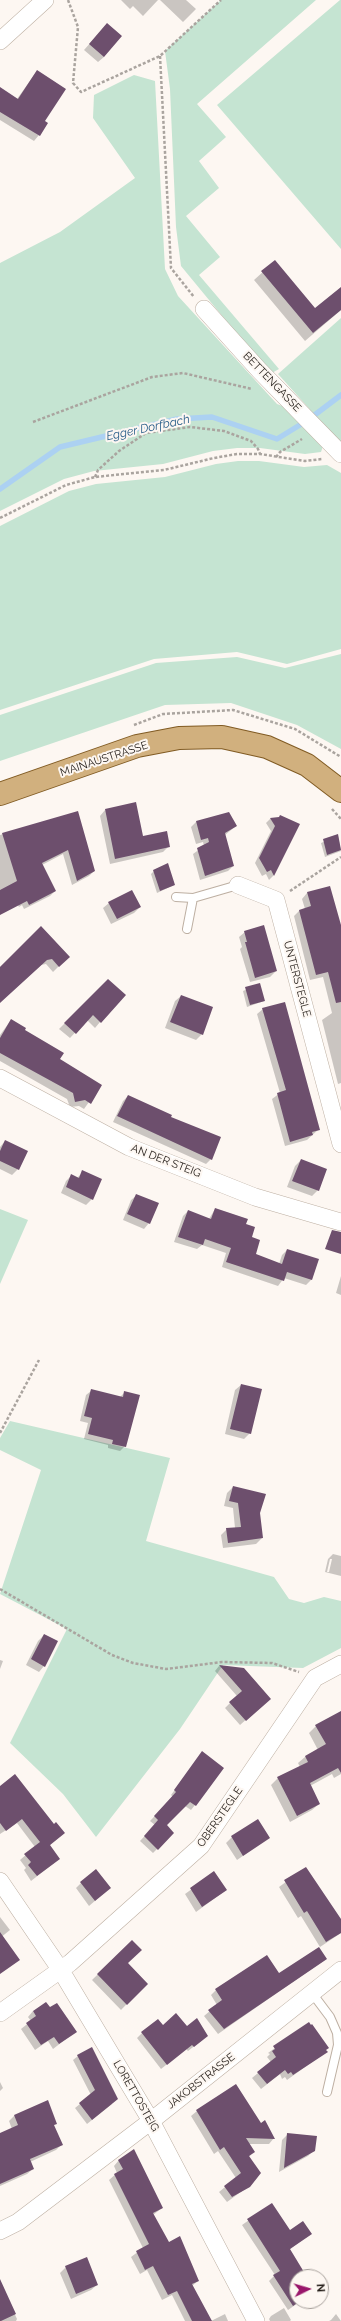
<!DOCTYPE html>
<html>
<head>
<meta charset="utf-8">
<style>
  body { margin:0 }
  #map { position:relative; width:341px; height:2321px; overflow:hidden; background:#fdf7f2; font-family:Raleway,sans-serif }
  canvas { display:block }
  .north { position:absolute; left:289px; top:2269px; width:40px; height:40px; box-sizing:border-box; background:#fdf7f2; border:1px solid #a7a19c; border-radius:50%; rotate:85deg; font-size:11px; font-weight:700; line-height:16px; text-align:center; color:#251f1a }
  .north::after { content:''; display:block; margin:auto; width:14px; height:18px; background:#99166b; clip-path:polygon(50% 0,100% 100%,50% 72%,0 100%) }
</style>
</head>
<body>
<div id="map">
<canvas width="341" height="2321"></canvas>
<div class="north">N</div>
</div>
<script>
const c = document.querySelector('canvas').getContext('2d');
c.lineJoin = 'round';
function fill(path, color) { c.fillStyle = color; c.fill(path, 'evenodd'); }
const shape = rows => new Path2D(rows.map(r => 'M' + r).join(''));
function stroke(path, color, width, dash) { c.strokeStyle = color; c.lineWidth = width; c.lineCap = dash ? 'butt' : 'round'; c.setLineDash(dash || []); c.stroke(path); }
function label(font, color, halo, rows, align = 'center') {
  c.font = font + ' Raleway,sans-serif'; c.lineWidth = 4; c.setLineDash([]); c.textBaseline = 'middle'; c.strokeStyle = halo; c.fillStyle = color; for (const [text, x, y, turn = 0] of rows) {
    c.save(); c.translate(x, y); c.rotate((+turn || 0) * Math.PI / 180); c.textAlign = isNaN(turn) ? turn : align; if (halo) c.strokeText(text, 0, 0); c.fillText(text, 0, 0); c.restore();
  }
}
fill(shape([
  [221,0,316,0,197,104,226,137,199,161,219,188,186,216,220,257,199,275,279,369,270,374,181,266,176,227,170,89,165,51],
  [340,0,341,0,341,249,217,105],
  [134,75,155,81,165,269,178,296,277,404,293,410,324,443,321,452,305,454,260,448,237,448,213,451,163,464,94,471,64,479,0,511,0,263,60,232,135,178,93,118,94,95],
  [341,318,341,444,278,374],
  [238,461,259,461,304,467,327,465,341,473,341,649,287,664,237,652,154,659,0,710,0,526,69,491,96,484,165,477,216,464],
  [341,654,341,749,297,725,231,703,165,705,0,761,0,715,156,663,237,657,285,668],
  [0,1209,28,1220,0,1284],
  [10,1421,170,1458,146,1541,274,1577,289,1599,304,1603,324,1597,341,1601,341,1648,303,1668,223,1665,180,1729,96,1837,63,1794,10,1743,67,1629,0,1594,41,1470,0,1450,0,1438]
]), '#c5e4d2');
fill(shape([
  [121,0,158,0,143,16,133,6,130,9],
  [160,0,186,0,196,9,183,22],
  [107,24,104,57,98,62,84,50],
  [37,71,44,121,39,135,34,141,0,120,0,89,17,99],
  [275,261,315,310,341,288,341,310,305,341,254,280],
  [105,810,142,837,169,846,163,852,110,864,100,816],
  [77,812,94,871,89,876,72,885,63,854,42,865,55,891,50,896,24,909,22,905,19,907,8,887,0,891,0,835],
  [278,818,299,825,273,876,269,880,266,874,262,876,255,863,271,831,266,823,270,819],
  [196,822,236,826,225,835,233,866,228,871,200,880,193,854,204,846,203,842,196,844,191,827],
  [338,836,341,851,325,857,321,843],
  [154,871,174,885,157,893,151,874],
  [329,887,341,932,341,1083,338,1084,322,1020,332,1013,323,977,310,980,294,916,299,911,305,909,302,899,307,893],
  [109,903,140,907,134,913,111,924,103,908],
  [41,928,68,957,53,972,46,964,41,965,0,1002,0,967],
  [245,932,276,971,270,977,250,982,240,949,242,947,239,937],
  [108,980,100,1022,95,1028,87,1020,70,1038,59,1029],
  [259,984,264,1001,247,1007,243,991],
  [181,996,202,1034,196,1040,165,1028,175,1001],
  [263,1009,319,1129,307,1140,285,1146,272,1099,280,1093,257,1014],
  [11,1020,59,1060,101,1085,84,1109,79,1106,70,1107,67,1099,0,1061,0,1035],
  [128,1096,211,1159,206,1164,113,1122,123,1101],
  [5,1141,27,1152,18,1169,12,1175,0,1169,0,1147],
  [301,1160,318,1190,312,1196,287,1187,295,1166],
  [83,1172,92,1199,86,1205,61,1193,66,1181,71,1176,77,1178],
  [137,1195,149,1223,144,1229,123,1220,131,1200],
  [215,1209,245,1225,255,1254,279,1264,282,1255,287,1250,317,1259,311,1280,306,1285,284,1278,278,1286,222,1267,226,1253,202,1245,197,1249,174,1242,183,1216,188,1211,209,1219],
  [341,1276,341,1295,336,1293],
  [241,1385,250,1433,244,1439,225,1434,235,1390],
  [91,1391,119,1398,125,1392,125,1446,120,1451,108,1448,108,1445,84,1439,88,1423,80,1421,86,1395],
  [233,1487,259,1513,262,1538,256,1544,223,1548,221,1535,227,1529,235,1528,233,1508,224,1506,227,1493],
  [333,1554,341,1556,341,1576,325,1572,328,1559],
  [330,1559,332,1559,329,1572,327,1572],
  [44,1635,44,1666,39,1672,26,1665,38,1641],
  [0,1660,3,1661,0,1669],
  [219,1666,243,1669,265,1703,240,1725,225,1708,237,1696,215,1671],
  [341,1716,341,1774,334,1778,332,1774,310,1786,319,1804,312,1810,290,1822,271,1785,278,1778,300,1767,298,1763,305,1757,318,1750,309,1733,316,1726],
  [202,1753,223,1768,195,1805,191,1810,185,1806,166,1826,173,1833,153,1853,140,1841,155,1825,150,1821,173,1797,171,1795],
  [0,1787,64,1833,49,1846,54,1863,31,1881,24,1870,26,1868,20,1860,35,1847,17,1823,0,1834],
  [232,1837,269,1838,237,1860,226,1843],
  [305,1868,341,1922,341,1933,320,1947,301,1916,298,1918,279,1887],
  [214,1873,226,1890,196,1912,185,1894],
  [81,1883,110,1888,89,1906,76,1888],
  [0,1917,10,1930,0,1938],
  [132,1941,127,1964,146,1984,121,2010,92,1980],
  [326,1959,218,2034,204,2016,217,2005,211,1995,216,1990,278,1974],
  [33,2011,75,2032,53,2049,48,2041,35,2050,21,2029,31,2021,28,2017],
  [308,2024,326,2052,287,2080,285,2077,282,2079,280,2074,261,2089,252,2078,271,2062,267,2057,270,2054,268,2053],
  [163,2027,187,2027,201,2041,188,2051,186,2049,161,2069,137,2038,142,2033],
  [78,2056,112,2104,87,2124,75,2108,91,2095,73,2060],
  [0,2082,3,2088,0,2091],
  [197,2111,260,2124,274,2138,269,2144,248,2144,253,2152,249,2157,249,2186,227,2202,219,2192,236,2178,218,2151,214,2154,191,2116],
  [14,2116,56,2123,53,2126,62,2144,56,2150,30,2162,33,2169,27,2174,0,2186,0,2134,12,2129,9,2121],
  [288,2134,314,2150,308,2156,279,2172,282,2140],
  [119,2160,162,2208,153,2215,168,2243,198,2281,192,2286,205,2321,185,2321,172,2295,162,2300,147,2270,140,2274,131,2257,143,2248,109,2180,117,2173,114,2166],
  [272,2204,290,2232,310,2234,289,2250,306,2277,297,2277,297,2301,301,2301,288,2310,269,2281,275,2275,242,2225],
  [66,2267,97,2285,91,2290,71,2299,60,2273],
  [5,2293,17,2319,16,2321,0,2321,0,2295],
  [284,2308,291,2320,290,2321,270,2321,269,2319,271,2316],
  [225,2314,228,2321,211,2321],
  [336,2314,341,2321,329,2321,331,2320]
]), '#0003');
stroke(shape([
  [0,489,60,447,177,419,212,417,277,439,308,420,341,395]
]), '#acd1f2', 5.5);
fill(shape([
  [107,23,122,36,104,57,89,44],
  [37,70,66,89,45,121,48,123,40,136,0,112,0,87,18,99],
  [275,260,315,308,341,287,341,310,313,333,261,271],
  [136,802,143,836,167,831,170,847,115,859,105,809],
  [78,811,95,871,77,881,68,850,42,863,56,891,29,905,27,901,0,915,0,890,17,881,2,833],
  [229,812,237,826,225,833,234,866,205,876,197,848,209,842,208,838,201,840,196,821],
  [280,815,300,824,274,876,271,870,267,872,259,858,275,826,270,818,279,817],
  [338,834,341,850,327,855,323,839],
  [168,863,175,885,160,891,153,870],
  [330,886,341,925,341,1002,336,1003,328,972,316,975,299,910,311,906,307,892],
  [132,890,141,907,117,919,108,902],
  [264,925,277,971,255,978,245,942,247,942,244,931],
  [41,926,70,957,59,967,52,959,47,960,0,1003,0,967],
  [108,979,126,995,101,1023,93,1015,76,1034,64,1023],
  [260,983,265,1001,250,1005,245,987],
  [181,995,213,1007,203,1035,170,1022],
  [285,1002,320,1130,312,1132,313,1135,290,1142,277,1093,286,1090,262,1008],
  [11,1019,26,1028,25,1030,64,1053,60,1059,102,1085,91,1104,85,1100,75,1102,73,1093,0,1053,0,1038],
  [128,1095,172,1115,171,1117,221,1137,212,1160,117,1116],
  [5,1140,28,1151,19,1170,0,1161,0,1151],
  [301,1159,327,1169,319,1191,292,1181],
  [82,1170,102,1179,93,1200,66,1187,71,1174,79,1178],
  [136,1194,159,1203,150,1224,127,1214],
  [215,1208,248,1219,246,1224,255,1227,252,1237,260,1240,256,1254,282,1264,287,1249,319,1259,312,1280,287,1272,284,1281,226,1262,231,1248,205,1239,203,1245,178,1237,188,1210,211,1219],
  [332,1230,341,1232,341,1254,325,1249],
  [241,1384,262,1389,251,1434,230,1429],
  [91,1389,123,1397,124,1391,140,1395,126,1447,112,1444,113,1440,88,1434,92,1418,84,1416],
  [233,1486,266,1494,260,1513,263,1538,228,1543,226,1528,241,1527,238,1503,229,1501],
  [44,1634,58,1641,45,1667,31,1659],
  [219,1665,244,1668,271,1699,246,1721,229,1702,242,1691],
  [341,1711,341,1773,338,1768,310,1783,320,1804,297,1816,277,1777,308,1762,305,1756,326,1744,315,1725],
  [202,1751,224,1768,196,1806,190,1802,167,1825,174,1833,158,1850,144,1836,158,1820,154,1816,176,1792,174,1790],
  [15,1774,54,1824,56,1822,65,1833,50,1845,60,1859,37,1876,28,1865,31,1862,24,1854,40,1842,22,1819,6,1831,0,1823,0,1786],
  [258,1819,270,1838,243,1856,231,1836],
  [306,1867,341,1919,341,1933,326,1942,307,1911,304,1913,284,1880],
  [96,1869,111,1888,95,1901,80,1882],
  [214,1871,227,1890,202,1907,190,1888],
  [0,1932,20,1960,0,1974],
  [132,1940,142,1950,128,1963,148,1984,127,2005,97,1974],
  [319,1947,327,1959,224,2029,208,2010,222,2000,215,1989,267,1955,279,1973],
  [46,2002,50,2007,57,2003,77,2032,59,2044,54,2037,41,2045,26,2023,36,2016,33,2011],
  [176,2013,187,2026,197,2018,208,2036,194,2047,192,2045,167,2065,141,2032,158,2019,163,2025],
  [309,2022,311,2025,312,2024,329,2048,326,2050,328,2052,293,2075,291,2072,288,2074,285,2070,267,2084,257,2072,276,2057,272,2051,275,2049,273,2046],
  [92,2047,118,2099,92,2120,79,2103,95,2090,77,2055],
  [236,2084,261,2123,265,2120,275,2139,246,2138,255,2152,249,2156,261,2173,250,2187,232,2197,224,2186,241,2173,224,2147,220,2150,196,2110],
  [48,2100,57,2124,54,2125,63,2145,30,2159,34,2169,0,2184,0,2133,18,2125,14,2115],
  [287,2133,317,2136,315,2151,284,2168],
  [134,2149,163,2208,153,2213,169,2242,180,2236,199,2281,192,2284,212,2321,192,2321,177,2291,168,2295,153,2266,145,2270,136,2251,149,2244,114,2174,123,2169,118,2160],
  [272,2203,290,2230,303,2221,312,2234,290,2249,307,2277,297,2277,297,2301,300,2301,293,2306,273,2275,280,2271,247,2219],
  [87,2257,98,2285,76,2294,65,2266],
  [0,2279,16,2314,1,2321,0,2321]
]), '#6d4f6d');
const lane = shape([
  [176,897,193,898,238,885],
  [187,929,193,898],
  [312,1993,330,2017,337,2033,338,2045,327,2092]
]);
const street = shape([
  [0,41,45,0],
  [204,309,259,370,341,454],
  [238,885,276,900,341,1144],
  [0,1078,129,1147,255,1197,341,1222],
  [0,1881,60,1969,151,2121,256,2321],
  [0,2013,70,1963,201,1846,315,1678,341,1664],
  [0,2231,18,2222,151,2121,341,1970]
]);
const primary = shape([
  [0,794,137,746,179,738,222,737,267,747,307,765,341,791]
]);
stroke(lane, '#bdafa2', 10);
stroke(street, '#bdafa2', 18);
stroke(primary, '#815b23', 24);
stroke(shape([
  [68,0,78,27,73,83,81,92,160,56,221,0],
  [160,56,171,268,194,297],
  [33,422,152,377,183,373,252,389],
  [276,457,280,452,302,439],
  [95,477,98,470,119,451,146,433,190,427,224,431,251,441,258,449,260,454],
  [0,518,66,485,95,477,164,470,214,458,237,454,260,454,305,461,322,459],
  [134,725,163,714,233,710,295,729,341,757],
  [332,809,341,819],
  [290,891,341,857],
  [0,1433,39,1360],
  [0,1589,112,1655,133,1663,166,1669,222,1662,272,1663,299,1672]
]), '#aaa49f', 2.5, [3, 2]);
stroke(lane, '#fff', 8);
stroke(street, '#fff', 17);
stroke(primary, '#d1b07e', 22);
label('11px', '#251f1a', '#fdf7f2', [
  ["BETTENGASSE",272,382,46],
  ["MAINAUSTRASSE",104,759,-18],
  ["UNTERSTEGLE",297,979,75],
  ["AN DER STEIG",166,1161,21],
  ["OBERSTEGLE",220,1817,-55],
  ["JAKOBSTRASSE",201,2081,-38],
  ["LORETTOSTEIG",136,2096,60]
]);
label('italic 12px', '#255b87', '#fdf7f2', [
  ["Egger Dorfbach",148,428,-12]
]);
</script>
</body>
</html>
